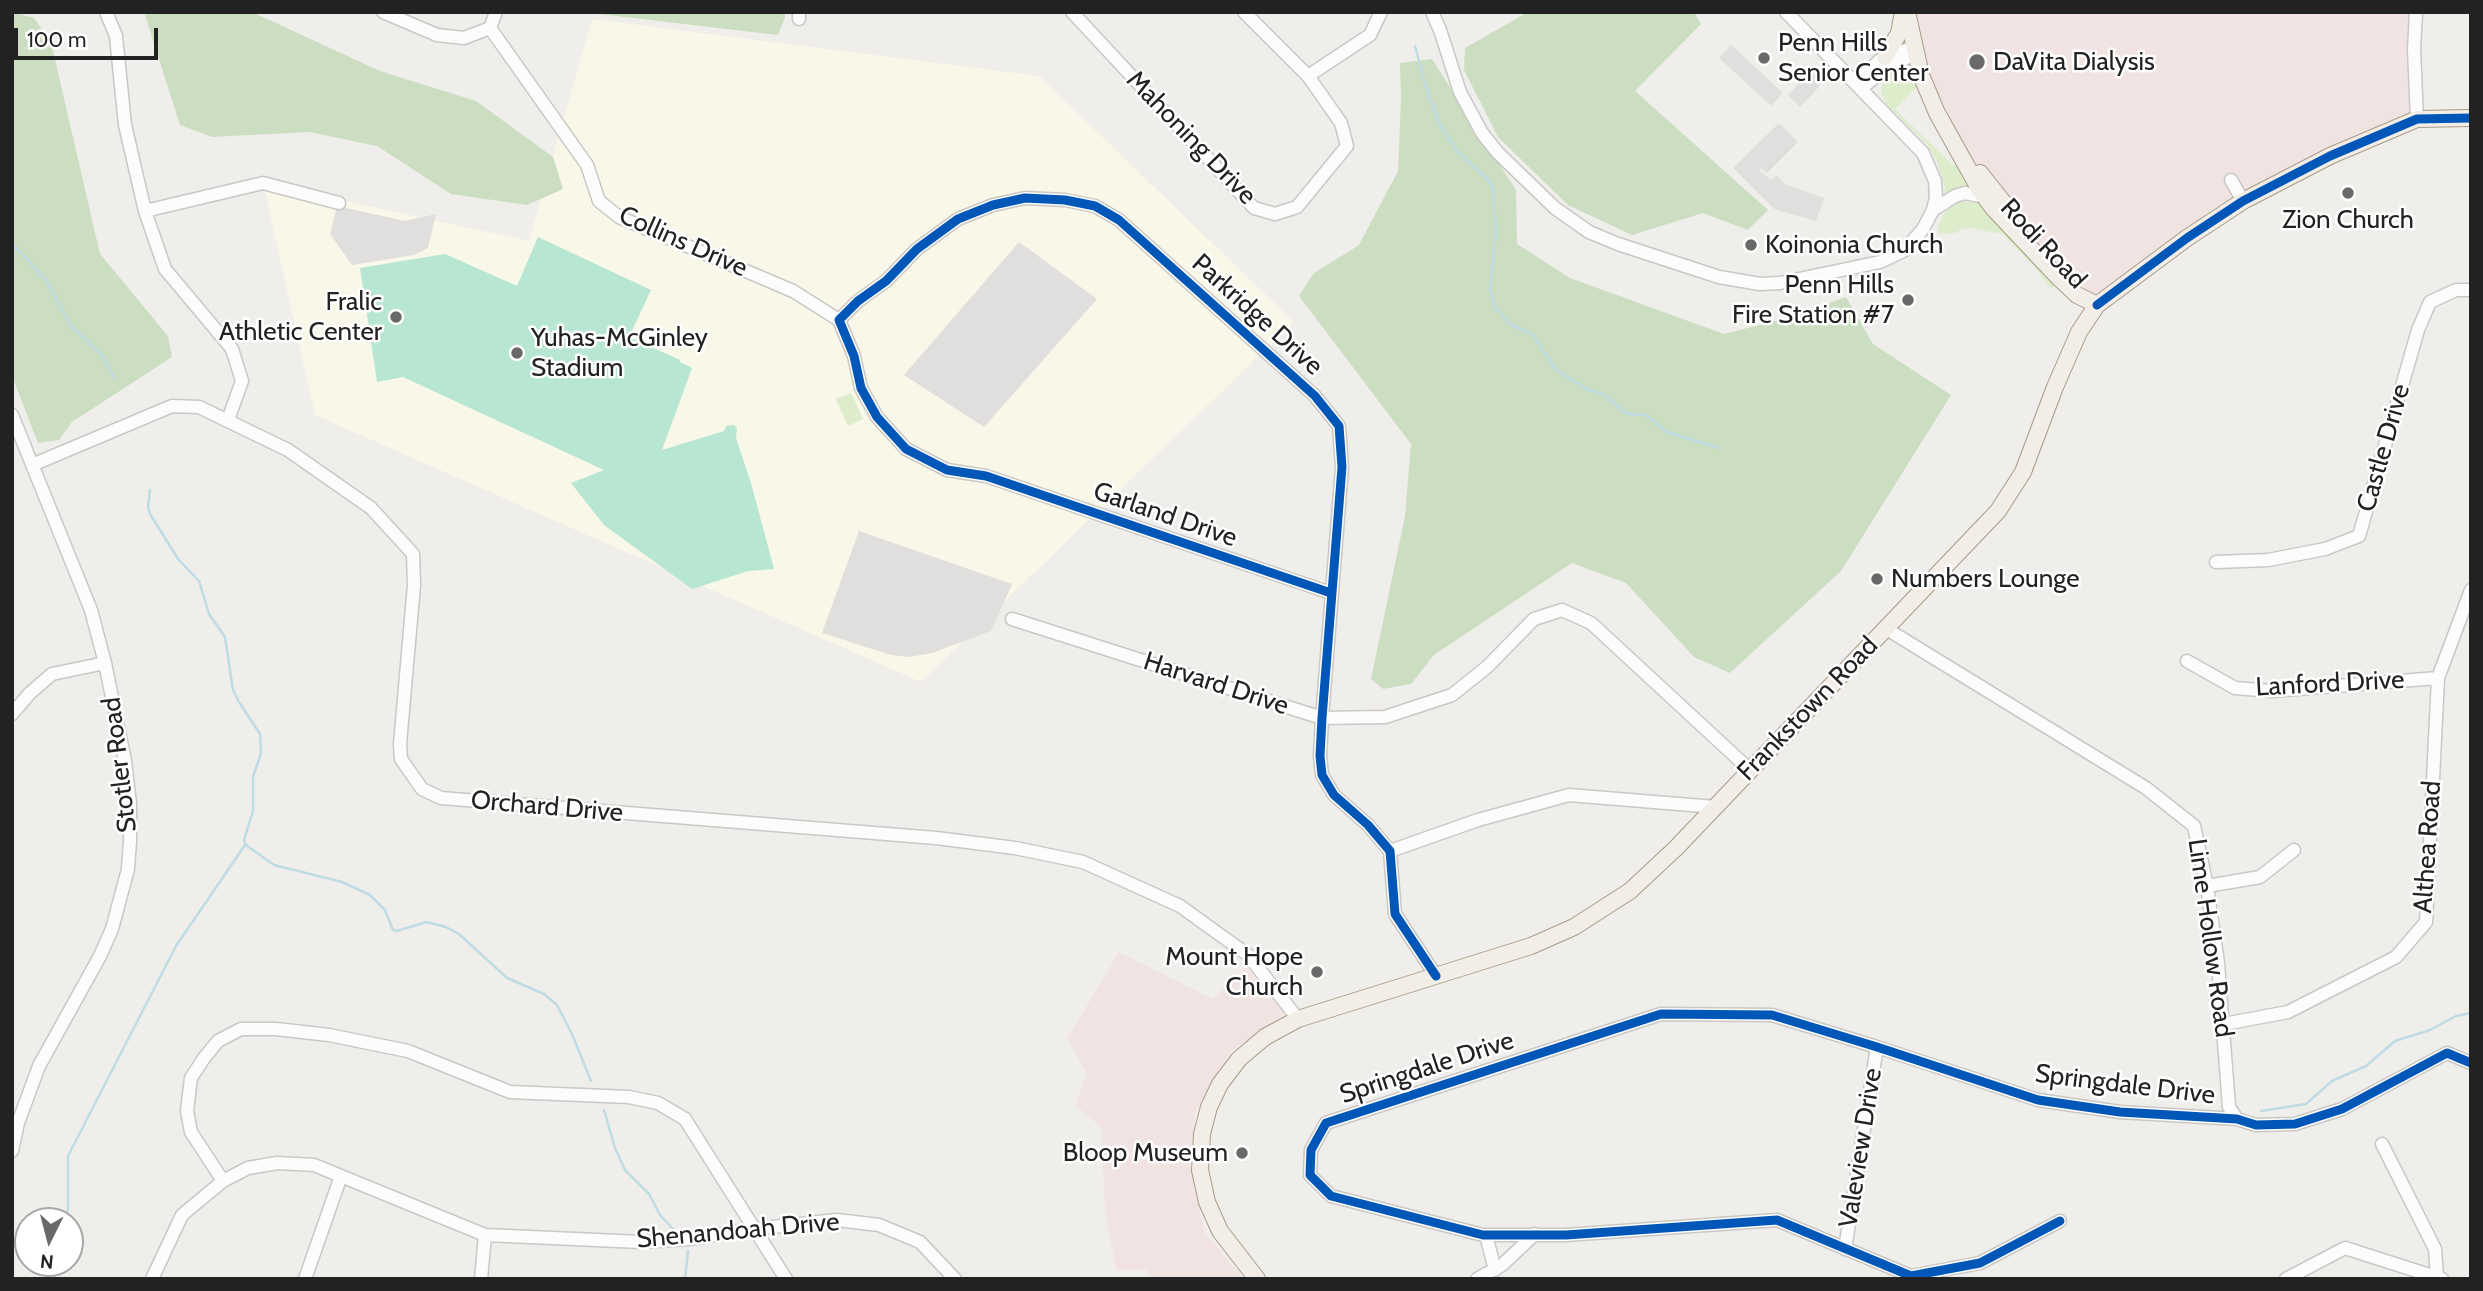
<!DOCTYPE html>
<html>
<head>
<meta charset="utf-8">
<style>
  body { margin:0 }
  #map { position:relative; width:2483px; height:1291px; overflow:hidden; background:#f0eeeb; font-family:Cabin,sans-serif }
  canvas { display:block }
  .frame { position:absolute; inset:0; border:14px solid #222; pointer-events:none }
  .north { position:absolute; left:14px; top:1207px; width:70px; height:70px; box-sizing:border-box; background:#fff; border:2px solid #a7a7a7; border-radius:50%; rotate:186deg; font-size:19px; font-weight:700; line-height:28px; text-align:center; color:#222 }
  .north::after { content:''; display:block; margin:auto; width:24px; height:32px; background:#6a6968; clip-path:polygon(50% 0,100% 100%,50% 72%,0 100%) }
  .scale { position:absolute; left:14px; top:28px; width:144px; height:32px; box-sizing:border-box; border:4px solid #222; border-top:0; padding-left:9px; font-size:21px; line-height:24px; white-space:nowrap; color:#222; -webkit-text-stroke:5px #fff; paint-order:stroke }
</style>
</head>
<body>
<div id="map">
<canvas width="2483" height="1291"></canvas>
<div class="frame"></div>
<div class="north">N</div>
<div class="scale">100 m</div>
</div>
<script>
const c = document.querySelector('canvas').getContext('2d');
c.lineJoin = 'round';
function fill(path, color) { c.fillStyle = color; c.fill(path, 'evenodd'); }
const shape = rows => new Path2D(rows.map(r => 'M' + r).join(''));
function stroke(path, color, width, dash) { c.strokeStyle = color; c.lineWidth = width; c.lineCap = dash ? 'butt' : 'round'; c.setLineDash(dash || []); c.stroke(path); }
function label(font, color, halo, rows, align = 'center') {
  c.font = font + ' Cabin,sans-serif'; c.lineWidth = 5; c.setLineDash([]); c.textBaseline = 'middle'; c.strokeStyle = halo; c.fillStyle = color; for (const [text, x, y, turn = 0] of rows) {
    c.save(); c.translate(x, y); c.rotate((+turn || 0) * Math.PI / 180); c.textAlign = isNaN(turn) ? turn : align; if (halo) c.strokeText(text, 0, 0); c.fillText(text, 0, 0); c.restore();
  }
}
fill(shape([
  [1907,12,2416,12,2417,119,2243,201,2097,305,2083,286,2023,228,1979,172,1952,123,1932,78,1917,54],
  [1119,952,1213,999,1246,967,1287,1013,1230,1052,1195,1112,1190,1163,1204,1232,1244,1279,1154,1279,1146,1270,1116,1270,1105,1211,1101,1127,1075,1105,1087,1073,1067,1039]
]), '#f1e3e1');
fill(shape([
  [592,19,1039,76,1294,322,921,682,315,415,263,183,529,241]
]), '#f8f7e8');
fill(shape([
  [1900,68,1912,72,1919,85,1895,109,1953,165,1957,164,1972,186,1970,189,1956,191,1944,195,1945,188,1937,161,1927,144,1886,104,1881,91,1882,83,1890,73],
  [1964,201,1979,203,1986,207,2008,235,2056,285,2051,289,2036,269,2003,234,1969,228,1961,229,1956,233,1940,234,1937,230,1943,215,1952,205],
  [851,393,863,419,848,426,836,399]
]), '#ddeccb');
fill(shape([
  [12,12,34,18,51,42,100,254,168,336,172,357,72,422,59,440,38,443,12,376],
  [144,12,252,12,380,71,476,101,553,157,563,189,527,205,451,194,377,146,309,132,212,137,180,125],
  [582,12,785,12,785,17,778,35],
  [1528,12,1694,12,1701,24,1635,91,1768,210,1748,230,1703,213,1632,235,1568,205,1498,137,1464,70,1465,48],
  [1432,59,1516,190,1517,244,1570,278,1724,334,1798,315,1846,297,1873,344,1951,395,1841,571,1730,673,1694,657,1626,583,1572,563,1434,655,1411,684,1383,689,1371,679,1405,516,1411,444,1299,296,1314,273,1359,245,1398,171,1401,97,1400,63]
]), '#cbdec1');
fill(shape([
  [538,237,651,290,629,337,680,360,680,362,692,368,662,450,724,431,726,426,734,425,737,429,736,438,751,483,774,569,748,571,692,589,604,525,571,483,604,470,403,377,377,382,360,268,445,254,517,286]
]), '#b7e6d2');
fill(shape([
  [1731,45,1780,90,1782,94,1771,106,1719,58],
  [1808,73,1821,73,1819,87,1800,107,1788,95],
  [1779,123,1798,142,1767,173,1760,168,1759,170,1771,180,1777,175,1785,184,1824,198,1816,221,1774,209,1733,168],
  [337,206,405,221,436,214,428,248,414,255,352,265,330,234],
  [1019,242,1097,299,984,427,904,375],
  [859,531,1012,584,991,631,932,653,909,657,891,655,822,633]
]), '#e0dfde');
stroke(shape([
  [1415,46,1425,84,1439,123,1457,151,1489,181,1494,191,1496,235,1490,288,1494,306,1510,324,1533,335,1556,370,1565,376,1589,390,1603,394,1627,414,1646,415,1667,432,1719,448],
  [12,243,48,283,70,325,102,355,114,377],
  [150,490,148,507,150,514,178,559,199,581,209,614,225,637,233,690,239,702,260,734,261,753,253,777,253,811,244,840,246,845,274,865,342,882,370,895,385,910,393,930,397,931,426,922,446,927,459,934,507,978,544,994,557,1005,572,1034,591,1081],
  [604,1110,615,1148,625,1170,649,1194,660,1215,673,1229],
  [2261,1111,2306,1104,2332,1081,2366,1066,2395,1041,2430,1030,2456,1016,2471,1013],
  [66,1221,68,1209,68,1156,176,946,245,845],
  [54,1279,57,1263],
  [685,1279,688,1251]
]), '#bfdbe3', 2.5);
const minor = shape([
  [106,12,116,36,125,125,145,211,165,269,232,349,242,381,228,420],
  [383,12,437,35,464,38,490,28],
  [496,12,490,28,587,165,599,201,619,217,793,291,839,320],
  [1072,12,1254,208,1275,214,1297,207,1347,146,1341,123,1308,76,1244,12],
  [1432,12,1440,30,1460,92,1482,133,1498,153,1555,208,1589,232,1618,244,1719,277,1760,284,1780,283,1880,262,1905,250,1923,229,1933,210,1936,197,1935,181,1923,153,1786,12],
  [2416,12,2414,49,2417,119],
  [799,19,799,12],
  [1308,76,1370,35,1381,12],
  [1856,83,1882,58,1915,47],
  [1862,88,1889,65,1917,54],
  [2231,180,2243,201],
  [1933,210,1955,196,1965,193,1985,197],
  [145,211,263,183,339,203],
  [12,415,91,610,105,663,125,761,130,803,130,841,128,869,112,929,100,956,39,1066,18,1123,12,1151],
  [32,465,172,406,199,407,288,450,371,508,413,554,414,585,400,744,401,759,422,789,441,798,936,838,1015,848,1083,862,1180,906,1248,955,1298,1019],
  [2216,562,2268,560,2325,549,2359,536,2418,330,2430,302,2456,290,2471,290],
  [1331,593,986,476,947,470,906,449,877,417,861,388,854,356,839,320,858,301,886,281,917,249,958,219,993,205,1025,198,1065,200,1095,206,1119,220,1315,396,1339,426,1342,467,1322,718,1320,756,1322,775,1334,795,1368,825,1390,851,1395,914,1436,976],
  [1012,619,1322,718,1385,717,1452,695,1487,667,1534,619,1562,610,1591,623,1750,770],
  [1885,628,2146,788,2194,826,2207,886,2218,963,2229,1107,2237,1119],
  [2187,661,2235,688,2272,691,2438,678],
  [12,714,30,693,52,674,105,663],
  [1390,851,1478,820,1569,795,1715,807],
  [2207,886,2260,877,2294,850],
  [2224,1024,2288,1012,2396,957,2426,922,2438,678,2471,590],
  [2382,1144,2435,1249,2437,1277],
  [223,1181,191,1132,187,1111,191,1078,204,1058,218,1041,241,1029,276,1029,329,1035,408,1051,510,1092,629,1097,658,1103,685,1119,786,1279],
  [2060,1221,1980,1263,1911,1276,1777,1220,1566,1235,1483,1235,1331,1196,1310,1175,1311,1150,1326,1123,1661,1014,1772,1015,1877,1047,2038,1100,2120,1112,2237,1119,2256,1125,2295,1124,2342,1109,2447,1053,2471,1063],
  [1486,1235,1495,1270],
  [1845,1249,1877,1047],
  [152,1279,182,1215,223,1181,248,1168,277,1163,314,1165,485,1235,641,1242,689,1239,754,1229,837,1220,879,1225,920,1242,955,1279],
  [305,1279,341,1176],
  [481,1279,485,1235],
  [1477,1279,1502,1265,1535,1234],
  [2286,1279,2345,1248,2442,1279]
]);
const major = shape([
  [1907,12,1921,75,1937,113,1980,190,1993,208,2058,277,2077,295,2097,305],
  [1885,57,1899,33,1903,12],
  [1980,173,2018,221],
  [1257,1279,1220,1231,1207,1202,1200,1170,1202,1134,1209,1107,1220,1084,1239,1059,1265,1037,1298,1019,1531,946,1574,927,1630,891,1676,848,1998,511,2023,472,2055,387,2079,332,2097,305,2187,238,2243,201,2330,156,2417,119,2471,118]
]);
stroke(minor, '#c9c8c7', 15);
stroke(major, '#a79c86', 18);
stroke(minor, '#fdfcfc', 12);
stroke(major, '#f3ede7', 16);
stroke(shape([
  [2097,305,2187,238,2243,201,2330,156,2417,119,2471,118],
  [1331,593,986,476,947,470,906,449,877,417,861,388,854,356,839,320,858,301,886,281,917,249,958,219,993,205,1025,198,1065,200,1095,206,1119,220,1315,396,1339,426,1342,467,1322,718,1320,756,1322,775,1334,795,1368,825,1390,851,1395,914,1436,976],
  [2060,1221,1980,1263,1911,1276,1777,1220,1566,1235,1483,1235,1331,1196,1310,1175,1311,1150,1326,1123,1661,1014,1772,1015,1877,1047,2038,1100,2120,1112,2237,1119,2256,1125,2295,1124,2342,1109,2447,1053,2471,1063]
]), '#0057b8', 9);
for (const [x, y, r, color] of [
  [1764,58,7,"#6a6968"],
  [1977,62,9,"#6a6968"],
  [2348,193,7,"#6a6968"],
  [1751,245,7,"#6a6968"],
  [1908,300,7,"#6a6968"],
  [396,317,7,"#6a6968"],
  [517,353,7,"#6a6968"],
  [1877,579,7,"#6a6968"],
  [1317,972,7,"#6a6968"],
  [1242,1153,7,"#6a6968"]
]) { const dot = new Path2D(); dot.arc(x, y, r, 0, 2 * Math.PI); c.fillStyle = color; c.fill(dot); stroke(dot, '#fff', 2.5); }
label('26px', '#222', '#fff', [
  ["Penn Hills",1778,43],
  ["Senior Center",1778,73],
  ["DaVita Dialysis",1993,62],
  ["Zion Church",2348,220,"center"],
  ["Koinonia Church",1765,245],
  ["Penn Hills",1894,285,"right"],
  ["Fire Station #7",1894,315,"right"],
  ["Fralic",382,302,"right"],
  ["Athletic Center",382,332,"right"],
  ["Yuhas-McGinley",531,338],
  ["Stadium",531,368],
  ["Numbers Lounge",1891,579],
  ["Mount Hope",1303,957,"right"],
  ["Church",1303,987,"right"],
  ["Bloop Museum",1228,1153,"right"]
], 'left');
label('26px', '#222', '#fff', [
  ["Mahoning Drive",1191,138,46],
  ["Collins Drive",683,242,24],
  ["Rodi Road",2043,244,47],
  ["Parkridge Drive",1257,315,42],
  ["Castle Drive",2384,448,-74],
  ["Garland Drive",1165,515,19],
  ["Harvard Drive",1216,684,18],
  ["Lanford Drive",2330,684,-3],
  ["Frankstown Road",1808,709,-46],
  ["Stotler Road",120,765,-97],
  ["Orchard Drive",547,807,5],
  ["Althea Road",2428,847,-86],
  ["Lime Hollow Road",2210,938,82],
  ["Springdale Drive",1427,1068,-18],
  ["Springdale Drive",2125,1085,7],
  ["Valeview Drive",1861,1148,-81],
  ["Shenandoah Drive",738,1231,-5]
]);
</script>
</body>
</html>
